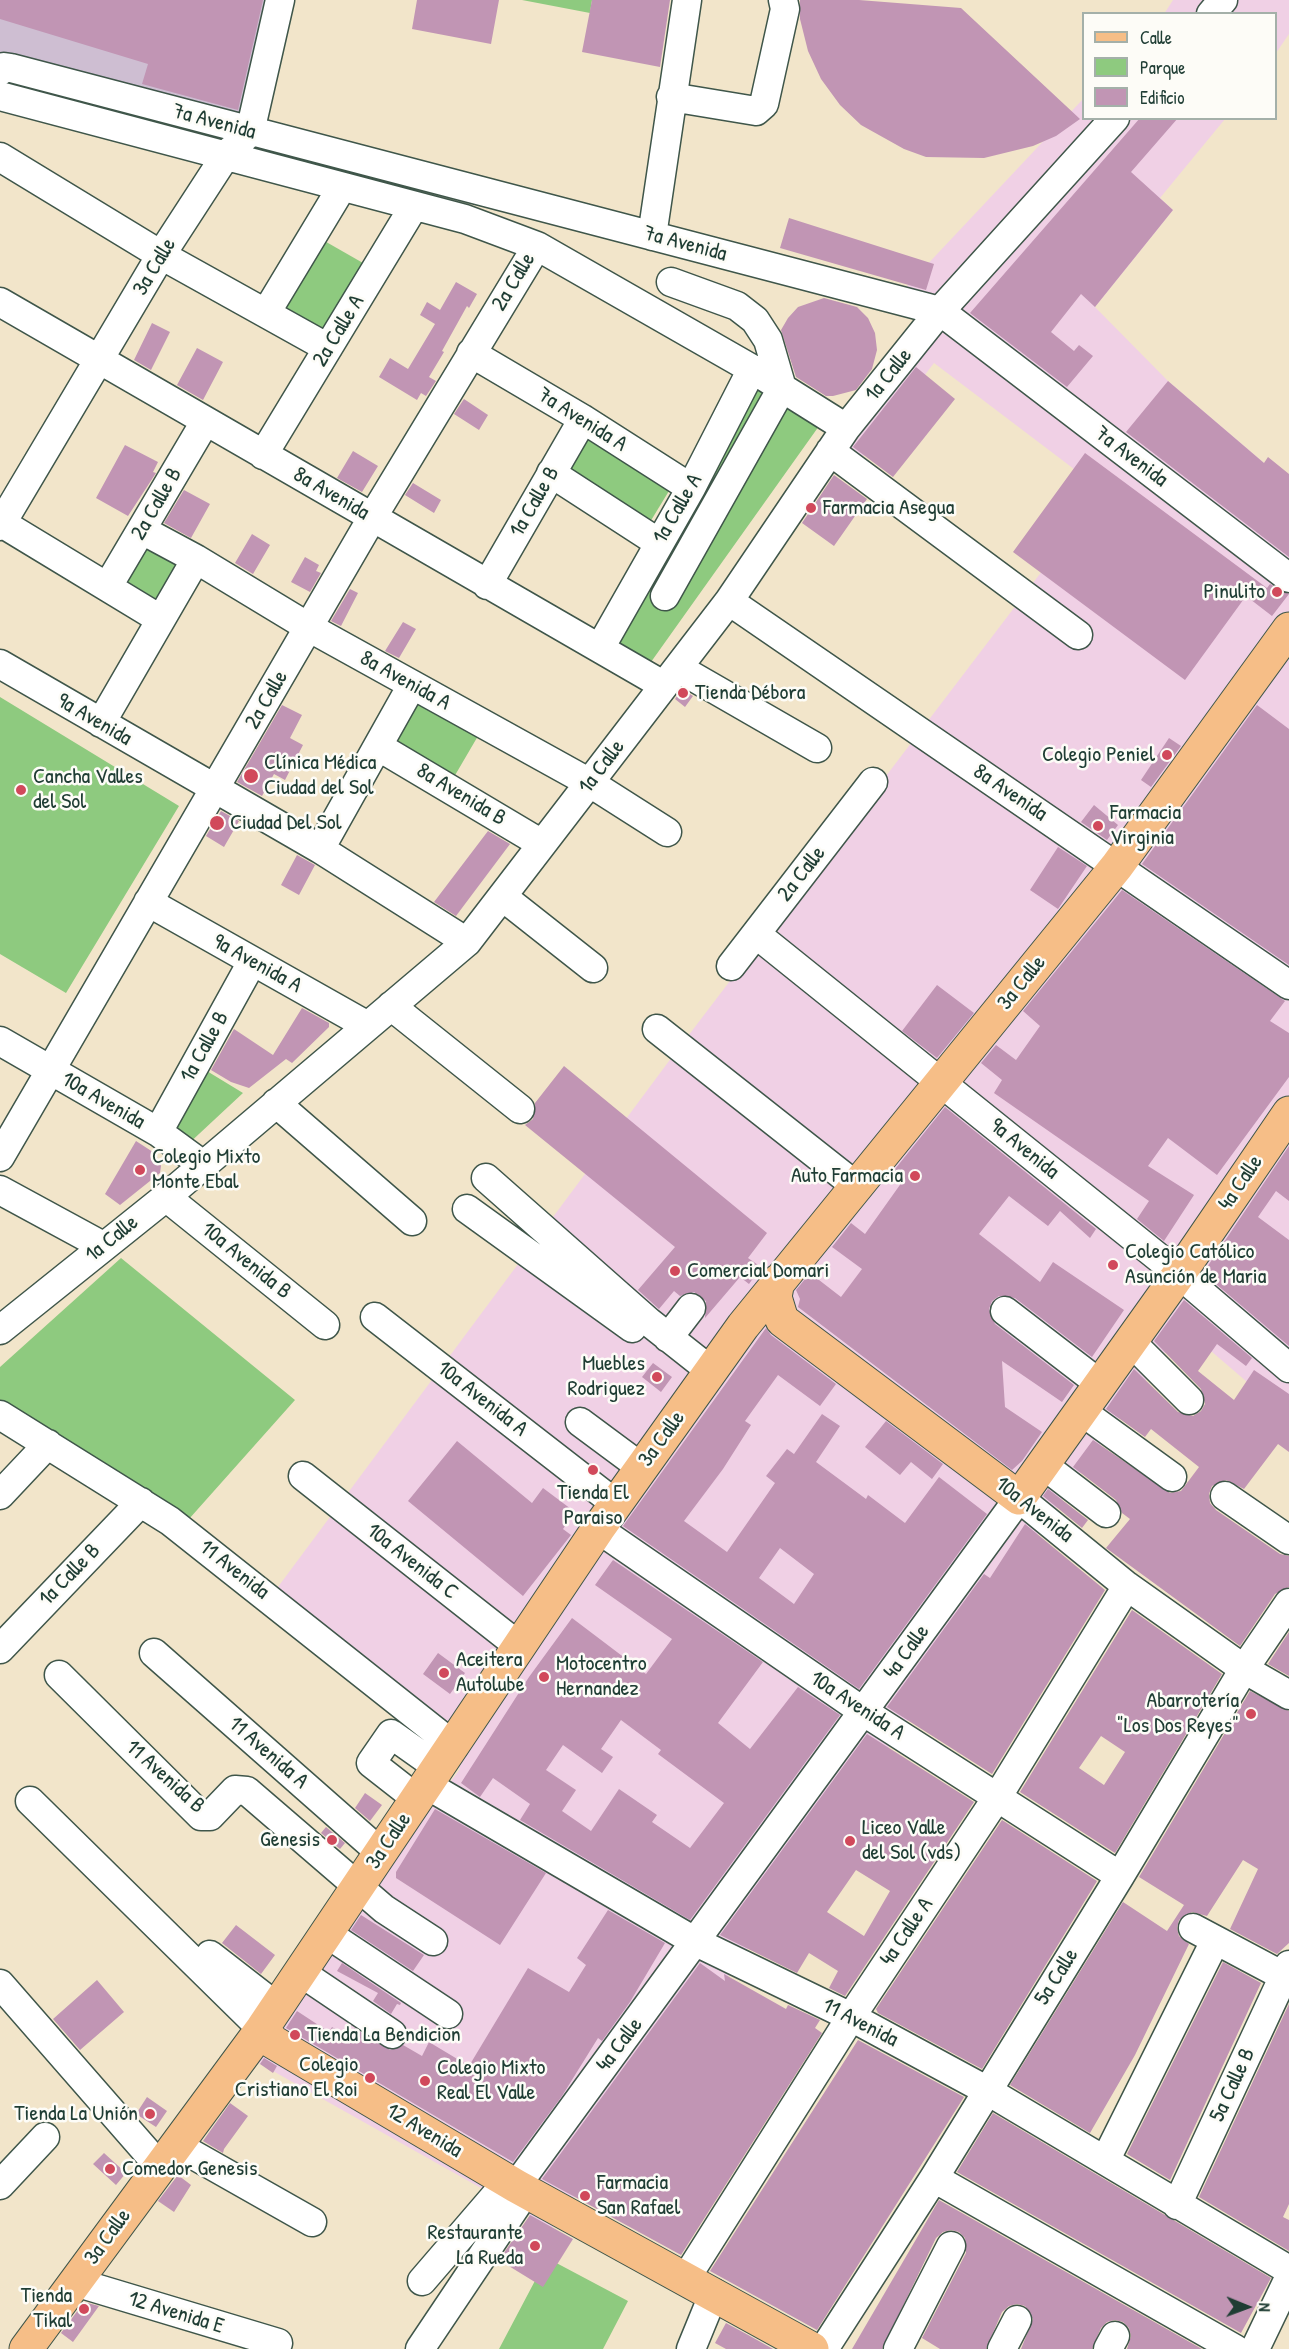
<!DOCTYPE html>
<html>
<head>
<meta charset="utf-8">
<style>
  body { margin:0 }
  #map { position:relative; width:1289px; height:2349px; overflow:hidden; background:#f2e5ca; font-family:"Patrick Hand",sans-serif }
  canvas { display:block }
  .legend { position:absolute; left:1082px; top:12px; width:195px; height:108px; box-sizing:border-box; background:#fdfcf7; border:2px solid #a4b0a9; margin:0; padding:8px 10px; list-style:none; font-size:18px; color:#1f3d34 }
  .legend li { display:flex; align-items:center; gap:12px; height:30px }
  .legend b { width:30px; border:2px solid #a4b0a9 }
  .north { position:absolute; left:1217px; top:2277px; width:60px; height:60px; -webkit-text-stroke:4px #fdfcf7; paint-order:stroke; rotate:91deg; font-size:16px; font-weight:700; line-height:24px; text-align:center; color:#1f3d34 }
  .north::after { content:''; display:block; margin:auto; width:21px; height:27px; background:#1f3d34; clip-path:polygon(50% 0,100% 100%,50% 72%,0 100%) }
</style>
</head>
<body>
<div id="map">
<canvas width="1289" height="2349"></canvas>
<ul class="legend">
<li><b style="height:8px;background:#f6be87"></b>Calle</li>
<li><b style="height:16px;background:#8eca7f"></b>Parque</li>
<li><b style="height:16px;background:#c195b4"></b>Edificio</li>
</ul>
<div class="north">N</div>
</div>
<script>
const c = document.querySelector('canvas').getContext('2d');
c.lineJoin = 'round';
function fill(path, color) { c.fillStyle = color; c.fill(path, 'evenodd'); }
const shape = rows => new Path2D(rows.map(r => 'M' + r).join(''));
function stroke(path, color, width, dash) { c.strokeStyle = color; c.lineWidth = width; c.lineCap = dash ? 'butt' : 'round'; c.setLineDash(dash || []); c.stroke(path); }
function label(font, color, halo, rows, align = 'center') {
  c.font = font + ' "Patrick Hand",sans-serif'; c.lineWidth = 5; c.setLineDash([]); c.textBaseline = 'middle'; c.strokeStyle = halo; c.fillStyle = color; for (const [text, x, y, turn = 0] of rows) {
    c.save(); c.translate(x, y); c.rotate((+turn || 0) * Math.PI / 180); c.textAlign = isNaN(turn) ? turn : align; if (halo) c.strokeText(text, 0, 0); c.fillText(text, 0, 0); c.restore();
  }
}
fill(shape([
  [1173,0,1289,0,1289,34,1276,53,1276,14,1164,14],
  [1083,99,1084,118,1225,119,1160,198,1173,210,1095,307,1168,381,1264,463,1247,485,1289,519,1289,1418,1183,1327,552,2228,248,2057,460,1769,266,1603,669,1061,1103,491,934,363,860,460,832,442,935,313,891,303]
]), '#f0d0e5');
fill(shape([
  [0,0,269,0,245,121,0,52]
]), '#cebed2');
fill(shape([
  [522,0,592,0,590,13],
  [314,235,363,263,324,331,275,303],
  [758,380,824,419,651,662,605,638],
  [587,434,672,486,647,527,563,475],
  [136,530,184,558,157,604,110,577],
  [0,697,179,806,66,993,0,954],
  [417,699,478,736,454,777,393,740],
  [197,1065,243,1093,185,1147,161,1131],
  [121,1258,295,1400,189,1519,0,1402,0,1367],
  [547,2258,628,2301,603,2349,499,2349]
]), '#8eca7f');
fill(shape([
  [0,0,263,0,238,110,142,84,148,64,0,19],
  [417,0,499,0,491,44,412,29],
  [592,0,670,0,660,67,582,52],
  [800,0,859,0,961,8,1080,119,1056,136,1033,146,984,158,926,157,904,149,861,125,840,105,821,79,808,51,800,19],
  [1140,118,1178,118,1131,172,1173,210,1095,307,1081,294,1051,332,1074,351,1079,345,1093,356,1067,387,970,313],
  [789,218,934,264,926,290,780,248],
  [456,282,477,294,469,308,467,306,442,351,444,352,429,377,436,381,426,396,421,393,417,400,379,377,390,358,408,369,435,324,420,315,427,302,440,310],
  [824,298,857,307,868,318,875,333,877,350,872,369,856,390,833,396,826,396,796,377,781,330,788,318,798,307],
  [152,323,170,332,151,370,134,360],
  [197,348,223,362,203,400,177,385],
  [916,367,955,399,893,477,853,447],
  [1168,381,1264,463,1268,457,1289,474,1289,557,1126,432],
  [464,399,488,415,479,430,454,414],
  [125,445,158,462,153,472,156,473,128,516,96,498],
  [353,451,378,466,362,492,337,478],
  [1085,453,1267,588,1270,584,1289,594,1272,616,1246,596,1185,680,1013,552],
  [834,475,867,499,834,546,802,523],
  [413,483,441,500,434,513,405,495],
  [184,490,210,504,191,538,164,523],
  [252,534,270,545,253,574,235,563],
  [305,557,319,565,316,571,321,573,310,592,291,582],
  [350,589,358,593,341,626,331,621],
  [403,622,416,629,399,658,385,651],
  [682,689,693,696,685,707,675,699],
  [282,705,302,715,290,738,303,745,285,780,274,774,262,796,237,782],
  [1257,705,1289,729,1289,965,1142,864],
  [1169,738,1181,746,1151,787,1141,780],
  [1094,805,1118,825,1107,840,1081,822],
  [221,811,239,821,224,847,206,836],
  [488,831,510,844,456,916,434,902],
  [1058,847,1087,866,1058,909,1030,890],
  [297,855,315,865,299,895,281,885],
  [1122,890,1285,1001,1270,1021,1289,1033,1289,1077,1217,1175,1168,1138,1148,1166,1194,1195,1164,1241,1137,1219,1149,1201,994,1093,1002,1080,981,1063,996,1045,1016,1060,1040,1026,1023,1011],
  [937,985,974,1013,937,1058,902,1031],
  [302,1008,329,1023,329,1027,292,1063,286,1059,249,1088,231,1082,211,1070,234,1029,273,1055],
  [564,1066,767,1233,748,1258,761,1267,749,1284,740,1277,705,1318,706,1301,694,1292,680,1296,674,1291,659,1309,638,1290,675,1247,525,1125,533,1119,535,1103],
  [945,1107,1096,1229,1090,1238,1060,1211,1048,1226,1009,1196,979,1234,1040,1282,1053,1262,1124,1310,1092,1357,1015,1298,999,1296,992,1301,989,1309,995,1324,1074,1385,1062,1402,1002,1361,1005,1407,1042,1432,1022,1461,1012,1470,798,1307,800,1299,796,1290,810,1273,841,1297,862,1269,832,1247,851,1223,865,1234,902,1182,891,1174],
  [136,1141,156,1154,161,1166,160,1173,120,1205,105,1194],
  [1289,1146,1289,1201,1276,1191,1258,1217,1289,1240,1289,1346,1203,1273],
  [1184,1300,1252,1358,1246,1366,1217,1344,1198,1371,1234,1400,1254,1370,1289,1394,1289,1452,1278,1444,1244,1489,1226,1480,1212,1486,1209,1494,1210,1503,1216,1510,1280,1554,1289,1556,1289,1587,1275,1594,1240,1646,1106,1548,1130,1519,1122,1513,1116,1500,1073,1467,1093,1440,1170,1493,1181,1491,1199,1467,1151,1429,1145,1437,1106,1409,1134,1369,1178,1412,1193,1416,1201,1411,1205,1404,1201,1389,1154,1341],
  [766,1328,771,1335,836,1384,820,1406,778,1375,745,1421,751,1425,723,1469,684,1521,727,1552,775,1483,766,1476,787,1449,794,1454,822,1414,840,1426,816,1462,866,1499,868,1495,905,1523,939,1477,987,1514,859,1689,623,1526],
  [780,1548,814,1574,794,1604,759,1578],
  [653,1363,672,1377,661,1392,642,1377],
  [886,1421,943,1464,932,1479,911,1462,900,1475,865,1447],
  [457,1441,532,1503,543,1488,575,1512,563,1529,571,1535,523,1596,408,1501],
  [1048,1489,1088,1520,1082,1528,1043,1496],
  [1025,1524,1105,1590,992,1774,887,1707,984,1574,990,1578],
  [613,1560,763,1662,718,1723,750,1749,798,1687,840,1715,690,1920,520,1820,530,1804,493,1778,480,1797,461,1783,529,1677,572,1618,646,1674,672,1639,595,1585],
  [621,1720,661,1750,658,1754,724,1803,690,1848,652,1822,657,1815,619,1789,591,1831,562,1811,576,1790,546,1770,563,1745,602,1773,613,1757,601,1749],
  [1132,1610,1222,1674,1115,1853,1020,1792],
  [1101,1736,1125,1752,1104,1785,1079,1768],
  [1289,1632,1289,1676,1268,1664],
  [438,1653,465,1673,450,1694,423,1674],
  [1250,1691,1289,1711,1289,1943,1277,1954,1230,1929,1258,1869,1243,1860,1207,1916,1192,1912,1179,1920,1177,1928,1179,1936,1189,1944,1135,2055,1090,2133,1010,2085,1123,1902,1167,1931,1184,1905,1139,1877],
  [867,1734,974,1802,845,1996,829,1988,838,1971,809,1953,797,1973,720,1935],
  [856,1870,890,1891,864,1936,827,1912],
  [365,1793,382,1805,370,1821,355,1808],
  [435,1809,546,1873,500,1945,396,1878,396,1872],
  [1002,1820,1097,1881,982,2069,878,2013,876,2009],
  [326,1827,345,1843,340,1849,321,1833],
  [608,1910,665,1943,630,2002,602,2041,598,2038,562,2096,513,2162,286,2028,297,2011,329,2032,332,2027,348,2037,354,2028,390,2050,403,2045,422,2056,429,2042,469,2066,528,1968,569,1992,586,1965,577,1958],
  [361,1915,424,1955,413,1971,351,1930],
  [236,1925,275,1955,261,1974,222,1943],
  [1223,1962,1261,1983,1170,2180,1127,2154],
  [342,1963,401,2003,400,2005,397,2004,391,2014,373,2001,378,1993,337,1971],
  [700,1963,725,1981,724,1974,786,2009,788,2005,820,2020,815,2028,822,2033,681,2255,542,2179],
  [97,1980,124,2012,80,2050,53,2019],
  [1289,2004,1289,2204,1283,2217,1289,2220,1289,2251,1199,2197],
  [858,2040,964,2097,817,2330,710,2271],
  [264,2058,277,2066,273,2073,260,2064],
  [147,2097,167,2111,156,2127,136,2114],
  [230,2103,248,2116,224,2149,223,2153,203,2141],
  [993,2113,1271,2278,1241,2333,957,2172],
  [104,2153,126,2173,116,2185,93,2164],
  [178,2175,191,2185,174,2212,158,2201],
  [939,2200,1202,2349,1127,2349,1131,2336,1129,2328,1123,2322,1115,2320,1107,2322,1101,2328,1092,2349,1021,2349,1033,2319,1025,2306,1017,2304,1009,2306,1002,2312,986,2349,940,2349,922,2338,966,2253,965,2238,959,2232,951,2230,943,2232,936,2238,882,2349,852,2349],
  [530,2215,573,2239,543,2287,499,2260],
  [84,2302,99,2306,73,2342,61,2333],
  [726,2323,750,2336,773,2349,726,2349,715,2343]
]), '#c195b4');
const minor = shape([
  [1211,14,1223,0],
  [0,71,4,67,11,68,940,311,1289,578],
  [0,96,465,219,537,246,752,369,846,428],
  [671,97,756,111,764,104,785,9,783,0],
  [0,157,161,255,328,348],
  [652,236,687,0],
  [0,302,663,685],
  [266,313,342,187],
  [471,353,583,419,691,488],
  [830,451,1078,635],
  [263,455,414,206],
  [551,473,659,543],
  [0,522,160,619],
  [0,526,161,255,226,155,250,132,280,0],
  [142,530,196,559,310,628,590,783,667,832],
  [487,585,583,419],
  [108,586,205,422],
  [665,596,782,388,768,340,755,320,737,306,671,282],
  [729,601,1289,985],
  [600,648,691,488,752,369],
  [0,664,320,849,467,942],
  [678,668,817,748],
  [101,723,196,559],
  [379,747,542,844],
  [320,849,412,685],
  [503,897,593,968],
  [148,902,366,1025],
  [756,934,1179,1274,1289,1368],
  [731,966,873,782],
  [391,1006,520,1109],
  [657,1029,856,1186],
  [0,1041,158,1132,203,1165],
  [276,1103,412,1221],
  [158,1132,252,962],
  [0,1157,372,518,537,246],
  [486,1178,649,1322,711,1371],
  [0,1190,103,1246],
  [166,1197,325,1325],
  [467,1209,632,1328],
  [1005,1311,1100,1384],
  [375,1317,616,1504],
  [0,1330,166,1197,467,942,729,601,846,428,940,311,1115,118],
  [668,1338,691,1308],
  [1131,1342,1189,1400],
  [1081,1411,1172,1477],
  [0,1415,170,1521,454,1746],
  [580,1422,642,1468],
  [1042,1464,1106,1513],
  [303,1476,520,1647],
  [0,1495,48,1444],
  [1225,1496,1289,1540],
  [598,1529,864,1712,1120,1876],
  [0,1649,141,1502],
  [154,1653,381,1853],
  [59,1675,201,1816,210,1816,235,1790,247,1791,384,1909,433,1941],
  [427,1785,696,1942,851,2017,986,2090,1289,2270],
  [417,1799,371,1763,391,1734,439,1768],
  [30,1801,262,2029],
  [1193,1928,1289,1979],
  [326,1933,448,2014],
  [210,1955,277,2007],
  [300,1972,392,2034],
  [0,1984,160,2167],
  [176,2145,312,2222],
  [1106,2159,1215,1941],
  [934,2178,1235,2349],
  [0,2185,45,2137],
  [516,2186,1019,1498,1127,1586,1244,1669,1289,1695],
  [1177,2205,1289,1965],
  [686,2278,851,2017,998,1796,1127,1586],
  [422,2281,508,2181],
  [75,2282,278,2343],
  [420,2349,526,2191],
  [691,2349,714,2293],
  [824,2349,934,2178,1120,1876,1244,1669,1289,1603],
  [898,2349,951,2246],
  [1002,2349,1017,2320],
  [1108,2349,1115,2336],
  [1255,2349,1289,2278]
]);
const major = shape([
  [778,1281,775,1297,782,1320,1019,1498,1179,1274,1289,1113],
  [262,2029,273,2042,516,2186,812,2349],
  [26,2349,262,2029,598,1529,743,1326,1117,866,1289,629]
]);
stroke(minor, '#3f564a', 31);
stroke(major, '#3f564a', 35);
stroke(minor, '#fff', 28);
stroke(major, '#f6be87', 33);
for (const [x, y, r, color] of [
  [811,508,6,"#d1495b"],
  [1277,592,6,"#d1495b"],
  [683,693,6,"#d1495b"],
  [1167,755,6,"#d1495b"],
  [251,776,8,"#d1495b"],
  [21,790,6,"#d1495b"],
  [217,823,8,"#d1495b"],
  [1098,826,6,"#d1495b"],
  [140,1170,6,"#d1495b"],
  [915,1176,6,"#d1495b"],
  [1113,1265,6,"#d1495b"],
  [675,1271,6,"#d1495b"],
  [657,1377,6,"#d1495b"],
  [593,1470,6,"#d1495b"],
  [444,1673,6,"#d1495b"],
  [544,1677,6,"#d1495b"],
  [1251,1714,6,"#d1495b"],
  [332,1840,6,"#d1495b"],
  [850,1841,6,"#d1495b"],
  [295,2035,6,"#d1495b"],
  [370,2078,6,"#d1495b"],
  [425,2081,6,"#d1495b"],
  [150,2114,6,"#d1495b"],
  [110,2169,6,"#d1495b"],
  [585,2196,6,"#d1495b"],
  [535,2246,6,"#d1495b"],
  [84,2309,6,"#d1495b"]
]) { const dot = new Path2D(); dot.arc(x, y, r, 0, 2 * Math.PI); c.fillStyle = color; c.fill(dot); stroke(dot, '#fdfcf7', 2); }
label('22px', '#1f3d34', '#fdfcf7', [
  ["7a Avenida",214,122,15],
  ["7a Avenida",685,244,15],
  ["3a Calle",155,267,-59],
  ["2a Calle",514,282,-59],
  ["2a Calle A",339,331,-59],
  ["1a Calle",889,375,-51],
  ["7a Avenida A",582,420,32],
  ["7a Avenida",1131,457,37],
  ["8a Avenida",331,494,30],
  ["1a Calle B",535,502,-60],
  ["2a Calle B",157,504,-60],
  ["1a Calle A",678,509,-60],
  ["8a Avenida A",405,681,29],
  ["2a Calle",267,700,-60],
  ["9a Avenida",94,720,30],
  ["1a Calle",602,767,-53],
  ["8a Avenida",1010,793,34],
  ["8a Avenida B",461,795,31],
  ["2a Calle",802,874,-52],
  ["9a Avenida A",257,964,29],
  ["3a Calle",1022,983,-51],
  ["1a Calle B",205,1047,-61],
  ["10a Avenida",103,1101,30],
  ["9a Avenida",1024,1149,39],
  ["4a Calle",1241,1183,-56],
  ["1a Calle",112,1239,-39],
  ["10a Avenida B",246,1261,39],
  ["10a Avenida A",482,1399,38],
  ["3a Calle",662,1439,-54],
  ["10a Avenida",1034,1510,38],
  ["10a Avenida C",412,1562,38],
  ["11 Avenida",234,1570,38],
  ["1a Calle B",70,1575,-46],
  ["4a Calle",907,1652,-54],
  ["10a Avenida A",857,1706,33],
  ["11 Avenida A",268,1753,41],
  ["11 Avenida B",165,1777,42],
  ["3a Calle",389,1841,-56],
  ["4a Calle A",907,1932,-56],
  ["5a Calle",1057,1977,-58],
  ["11 Avenida",860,2023,27],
  ["4a Calle",620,2045,-53],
  ["5a Calle B",1233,2085,-65],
  ["12 Avenida",424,2131,31],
  ["3a Calle",108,2237,-54],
  ["12 Avenida E",176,2313,17]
]);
label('22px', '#1f3d34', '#fdfcf7', [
  ["Farmacia Asegua",823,508],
  ["Pinulito",1265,592,"right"],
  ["Tienda Débora",695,693],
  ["Colegio Peniel",1155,755,"right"],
  ["Clínica Médica",264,763],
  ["Ciudad del Sol",264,788],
  ["Cancha Valles",33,777],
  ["del Sol",33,802],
  ["Farmacia",1110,813],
  ["Virginia",1110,838],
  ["Ciudad Del Sol",230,823],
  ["Colegio Mixto",152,1157],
  ["Monte Ebal",152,1182],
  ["Auto Farmacia",903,1176,"right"],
  ["Colegio Católico",1125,1252],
  ["Asunción de Maria",1125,1277],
  ["Comercial Domari",687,1271],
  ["Muebles",645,1364,"right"],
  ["Rodriguez",645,1389,"right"],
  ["Tienda El",593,1493,"center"],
  ["Paraiso",593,1518,"center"],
  ["Aceitera",456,1660],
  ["Autolube",456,1685],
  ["Motocentro",556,1664],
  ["Hernandez",556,1689],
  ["Abarrotería",1239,1701,"right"],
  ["\"Los Dos Reyes\"",1239,1726,"right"],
  ["Liceo Valle",862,1828],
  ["del Sol (vds)",862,1853],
  ["Genesis",320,1840,"right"],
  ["Tienda La Bendicion",307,2035],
  ["Colegio",358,2065,"right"],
  ["Cristiano El Roi",358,2090,"right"],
  ["Colegio Mixto",437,2068],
  ["Real El Valle",437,2093],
  ["Tienda La Unión",138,2114,"right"],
  ["Comedor Genesis",122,2169],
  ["Farmacia",597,2183],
  ["San Rafael",597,2208],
  ["Restaurante",523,2233,"right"],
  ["La Rueda",523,2258,"right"],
  ["Tienda",72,2296,"right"],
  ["Tikal",72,2321,"right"]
], 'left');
</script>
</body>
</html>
